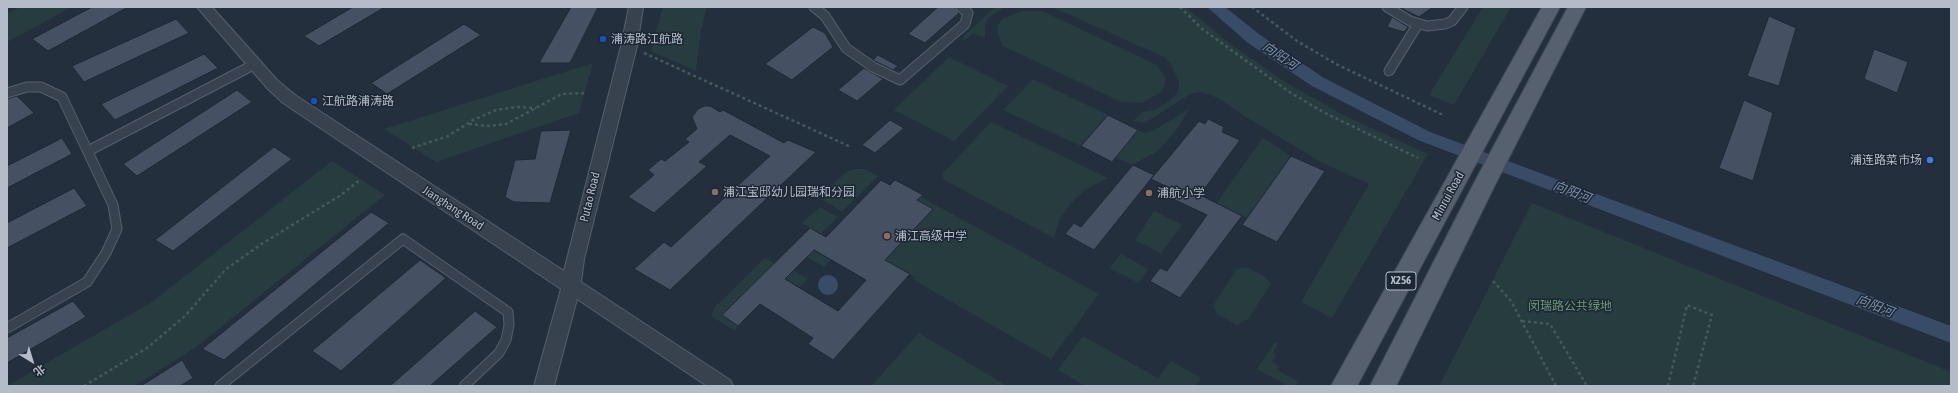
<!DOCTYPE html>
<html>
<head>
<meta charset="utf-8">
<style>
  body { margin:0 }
  #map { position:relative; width:1958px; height:393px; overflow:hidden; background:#242f3e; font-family:"Asap Condensed","Noto Sans SC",sans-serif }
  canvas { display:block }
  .frame { position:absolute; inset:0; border:8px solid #b4bcc9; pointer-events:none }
  .north { position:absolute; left:12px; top:341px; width:40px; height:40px; -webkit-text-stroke:3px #1d2633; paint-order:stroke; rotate:142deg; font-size:11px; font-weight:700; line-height:16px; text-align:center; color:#b4bcc9 }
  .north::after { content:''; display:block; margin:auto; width:14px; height:18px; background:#b4bcc9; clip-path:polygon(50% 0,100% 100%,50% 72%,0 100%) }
</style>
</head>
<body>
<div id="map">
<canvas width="1958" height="393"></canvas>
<div class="frame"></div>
<div class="north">北</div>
</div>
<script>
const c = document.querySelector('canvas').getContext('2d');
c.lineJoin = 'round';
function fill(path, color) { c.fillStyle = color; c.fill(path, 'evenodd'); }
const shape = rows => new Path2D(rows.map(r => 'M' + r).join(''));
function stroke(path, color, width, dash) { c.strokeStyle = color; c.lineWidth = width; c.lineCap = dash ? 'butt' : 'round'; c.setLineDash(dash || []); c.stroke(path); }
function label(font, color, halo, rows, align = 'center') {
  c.font = font + ' "Asap Condensed","Noto Sans SC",sans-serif'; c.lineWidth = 3; c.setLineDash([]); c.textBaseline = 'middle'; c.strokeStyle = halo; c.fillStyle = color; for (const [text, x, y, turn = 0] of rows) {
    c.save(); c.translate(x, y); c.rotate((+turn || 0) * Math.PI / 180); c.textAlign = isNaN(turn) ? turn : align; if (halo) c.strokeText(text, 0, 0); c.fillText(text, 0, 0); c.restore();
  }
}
fill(shape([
  [20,7,72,7,7,42,7,14],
  [663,7,707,7,701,31,696,71,651,51],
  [994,7,1005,7,988,18,985,24,985,38,974,33,965,40,961,39],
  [1052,7,1186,7,1229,43,1282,80,1347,117,1428,154,1332,318,1301,302,1369,184,1321,162,1246,117,1218,98,1201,92,1190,94,1145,123,1133,121,1142,112,1155,110,1168,102,1178,92,1179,82,1170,63,1164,57],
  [1483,7,1511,7,1454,105,1429,95],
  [1022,11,1042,11,1157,65,1165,77,1165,85,1161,92,1142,103,1121,102,1003,46,997,33,998,25,1002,19],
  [949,57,1008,86,954,141,894,110],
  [593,63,579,113,436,162,384,129],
  [1033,79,1108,115,1081,146,1003,110],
  [1189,109,1178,128,1158,151,1132,165,1116,157,1138,130,1145,133,1153,131],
  [991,122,1108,178,1086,189,1072,202,1059,220,1054,238,944,180,942,174],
  [1262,139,1265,139,1291,156,1247,218,1216,204],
  [332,161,385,195,195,348,134,386,7,386,152,302],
  [854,169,864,169,878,176,842,212,819,198,845,173],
  [921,197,1099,294,1051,359,914,280,916,278,885,260,932,209,917,201],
  [1532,203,1951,372,1951,386,1439,386],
  [820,207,838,217,821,234,802,223],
  [1154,211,1182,225,1161,253,1135,240],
  [813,250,831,260,824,267,807,257],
  [1121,254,1148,269,1139,283,1109,268],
  [765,258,775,264,722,315,738,326,734,330,711,316,715,307],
  [1246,267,1266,277,1271,284,1248,319,1237,325,1217,314,1213,306,1237,269],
  [793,270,808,279,800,287,785,279],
  [919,333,1007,386,871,386],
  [1083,336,1158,378,1171,361,1201,378,1195,386,1085,386,1058,370],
  [1275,342,1278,344,1273,353,1276,355,1272,361,1279,366,1277,370,1298,381,1295,386,1288,386,1257,369]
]), '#263c3f');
fill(shape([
  '818 285a10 10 0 1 1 20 0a10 10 0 1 1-20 0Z'
]), '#394c67');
fill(shape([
  [1207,7,1225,7,1260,35,1324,78,1430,132,1951,326,1951,343,1418,140,1312,86,1248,43,1207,7]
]), '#394c67');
const building = shape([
  [92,7,128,7,48,51,32,39,92,7],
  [353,7,385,7,319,46,304,36,353,7],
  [571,7,598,7,570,63,539,63,571,7],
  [938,7,955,7,959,13,925,43,908,34,938,7],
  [1399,7,1433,7,1419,17,1399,7],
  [1769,16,1796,28,1779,86,1747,76,1769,16],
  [1392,17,1408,27,1404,32,1387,27,1392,17],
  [176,19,189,33,84,82,72,66,176,19],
  [464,24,481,35,387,94,371,83,464,24],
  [813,27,825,33,833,47,792,80,765,64,813,27],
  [1874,49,1908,62,1897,93,1864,79,1874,49],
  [204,54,218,68,115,120,101,104,204,54],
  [878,55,898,66,893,70,873,60,878,55],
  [864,68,883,79,857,101,838,90,864,68],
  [237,90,252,102,137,176,123,164,237,90],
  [17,96,34,113,7,128,7,99,17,96],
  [1744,100,1773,113,1753,181,1719,168,1744,100],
  [704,106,710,106,720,112,723,110,784,143,788,140,816,152,670,290,634,269,664,242,671,247,770,156,730,135,699,162,707,166,654,213,628,197,654,175,648,170,661,159,665,161,689,142,685,139,697,129,692,117,698,109,704,106],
  [1108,115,1138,130,1112,162,1081,146,1108,115],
  [1208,119,1224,127,1222,132,1240,140,1200,195,1242,216,1180,298,1150,281,1160,268,1167,271,1207,215,1171,198,1176,191,1151,179,1199,121,1205,124,1208,119],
  [890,120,904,128,875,153,862,145,890,120],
  [571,130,550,203,514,202,505,197,515,160,535,159,541,131,571,130],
  [62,138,72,154,7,188,7,166,62,138],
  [274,147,292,159,173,251,155,240,274,147],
  [1291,156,1325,171,1277,242,1242,225,1291,156],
  [1133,165,1154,175,1094,250,1065,234,1074,223,1081,227,1133,165],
  [881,180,890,185,895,180,923,195,917,200,933,209,885,260,910,274,833,360,808,344,813,338,760,304,738,326,722,315,810,228,826,237,881,180],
  [814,250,866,280,838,311,785,279,814,250],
  [74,188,87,206,7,248,7,223,74,188],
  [371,212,389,223,224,360,202,349,371,212],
  [420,260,446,278,341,371,312,351,420,260],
  [73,301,86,317,7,363,7,338,73,301],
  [475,311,497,327,430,386,390,386,475,311],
  [182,360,193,378,180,386,141,386,182,360]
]);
fill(building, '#455162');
stroke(building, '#1f2835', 1);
const lane = shape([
  [814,7,825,16,846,48,873,67,900,80,965,24,968,13,961,7],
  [1387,7,1410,21,1427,26,1445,24,1452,21,1463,7],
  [1389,71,1418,24],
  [7,93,27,87,41,87,62,97,113,205,117,229,106,253,87,282,7,328],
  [88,151,255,64],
  [220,386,403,239,508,312,509,325,506,340,499,353,464,386]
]);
const street = shape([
  [197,7,212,7,277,80,295,95,564,271,621,46,629,7,643,7,637,46,584,259,581,282,730,380,733,386,707,386,577,299,554,386,534,386,561,289,283,103,267,88,197,7]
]);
const primary = shape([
  [1542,7,1560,7,1357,386,1331,386,1542,7],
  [1568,7,1586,7,1495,185,1396,386,1370,386,1473,185,1568,7]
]);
stroke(lane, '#565f6c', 11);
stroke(street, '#565f6c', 2);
stroke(primary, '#414a57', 2);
stroke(shape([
  [1180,7,1202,29,1291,93,1325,113,1418,158],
  [1252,7,1297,41,1336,64,1443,115],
  [644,53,851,147],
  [469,124,489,126,506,124,562,94,586,93],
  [412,148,448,136,473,120,496,110,517,107,536,108],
  [1493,281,1511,301,1556,386],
  [1522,321,1550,324,1587,386],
  [84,386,147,348,185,316,226,269,263,243,341,195,361,179],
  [1668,386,1687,305,1712,315,1693,386]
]), '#44595c', 2.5, [3, 3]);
stroke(lane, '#38414e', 9);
fill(street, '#38414e');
fill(primary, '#56606e');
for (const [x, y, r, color] of [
  [603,39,4,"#1a4fb4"],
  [314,101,4,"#1a4fb4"],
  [1930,160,4,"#3f7fe0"],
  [715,192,4,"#8d6e63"],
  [1149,193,4,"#8d6e63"],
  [887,236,4,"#8d6e63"]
]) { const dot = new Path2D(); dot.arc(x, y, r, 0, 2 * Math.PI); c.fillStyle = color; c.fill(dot); stroke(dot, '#1d2633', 1.5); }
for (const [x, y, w] of [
  [1401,281,30]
]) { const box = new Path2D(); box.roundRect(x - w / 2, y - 9, w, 18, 3); c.fillStyle = '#1d2633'; c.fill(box); stroke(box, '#b4bcc9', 1); }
label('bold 11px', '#b4bcc9', null, [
  ["X256",1401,281]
]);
label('12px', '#b4bcc9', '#1d2633', [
  ["浦涛路江航路",611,39],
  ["江航路浦涛路",322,101],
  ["浦连路菜市场",1922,160,"right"],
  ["浦江宝邸幼儿园瑞和分园",723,192],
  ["浦航小学",1157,193],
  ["浦江高级中学",895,236]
], 'left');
label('12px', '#b4bcc9', '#1d2633', [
  ["Minrui Road",1448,196,-61],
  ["Putao Road",590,197,-76],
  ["Jianghang Road",453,208,33]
]);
label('12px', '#6b9a76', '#1d2633', [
  ["闵瑞路公共绿地",1570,306]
]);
label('italic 13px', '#7c92b1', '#1d2633', [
  ["向阳河",1280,56,34],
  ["向阳河",1572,192,21],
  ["向阳河",1875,306,21]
]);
</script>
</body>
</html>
